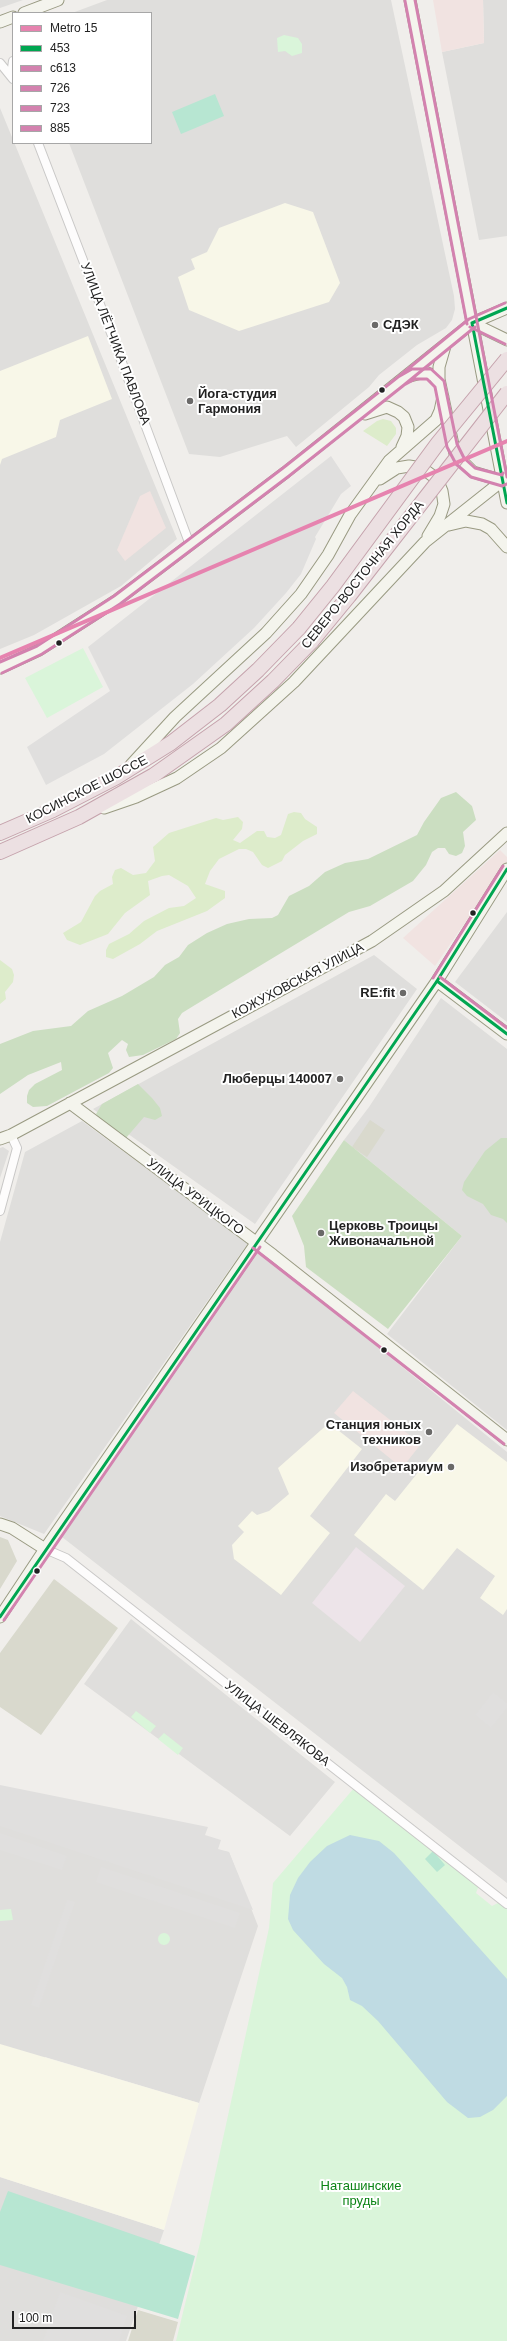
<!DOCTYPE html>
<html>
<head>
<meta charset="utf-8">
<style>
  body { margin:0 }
  #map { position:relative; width:507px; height:2341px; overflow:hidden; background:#f0eeeb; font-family:Helvetica,sans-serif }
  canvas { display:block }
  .legend { position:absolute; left:12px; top:12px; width:140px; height:132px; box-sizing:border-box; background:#fff; border:1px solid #a7a7a7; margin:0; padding:5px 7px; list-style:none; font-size:12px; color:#222 }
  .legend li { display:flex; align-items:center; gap:8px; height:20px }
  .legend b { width:20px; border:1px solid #a7a7a7 }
  .scale { position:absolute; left:12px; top:2311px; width:124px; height:18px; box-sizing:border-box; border:2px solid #222; border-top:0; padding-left:5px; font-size:12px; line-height:14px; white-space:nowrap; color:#222; -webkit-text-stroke:3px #fff; paint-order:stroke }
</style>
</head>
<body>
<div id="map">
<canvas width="507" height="2341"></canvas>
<ul class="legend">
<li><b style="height:5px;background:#e683af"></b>Metro 15</li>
<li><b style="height:5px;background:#00a651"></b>453</li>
<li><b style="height:5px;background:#d382af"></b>с613</li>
<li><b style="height:5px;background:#d382af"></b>726</li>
<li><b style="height:5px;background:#d382af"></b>723</li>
<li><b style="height:5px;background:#d382af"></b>885</li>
</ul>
<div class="scale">100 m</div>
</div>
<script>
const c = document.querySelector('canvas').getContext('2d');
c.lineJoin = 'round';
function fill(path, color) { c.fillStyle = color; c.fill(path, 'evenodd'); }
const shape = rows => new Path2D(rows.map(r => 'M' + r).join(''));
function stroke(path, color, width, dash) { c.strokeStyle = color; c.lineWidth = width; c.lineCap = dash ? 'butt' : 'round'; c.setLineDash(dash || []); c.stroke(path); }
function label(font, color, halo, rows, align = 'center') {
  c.font = font + ' Helvetica,sans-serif'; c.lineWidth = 4; c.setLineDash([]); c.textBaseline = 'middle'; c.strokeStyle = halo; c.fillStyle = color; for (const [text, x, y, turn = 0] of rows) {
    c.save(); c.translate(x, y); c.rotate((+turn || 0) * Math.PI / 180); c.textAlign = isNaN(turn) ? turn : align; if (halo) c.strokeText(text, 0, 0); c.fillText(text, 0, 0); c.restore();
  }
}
fill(shape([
  [0,0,23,0,0,8],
  [107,0,391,0,454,296,455,309,452,320,446,328,417,345,379,375,369,387,296,447,287,436,220,457,189,454,69,143,151,143,151,13,72,13],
  [483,0,507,0,507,236,479,240,442,52,484,43],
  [0,108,177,539,121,586,34,635,0,649],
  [507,912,507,1022,455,982],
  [374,955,417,989,255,1224,93,1109],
  [441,998,507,1049,507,1430,387,1334,462,1236,344,1140,369,1107],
  [82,1121,248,1243,44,1534,0,1516,0,1242,25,1152],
  [3,1147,9,1151,0,1178,0,1148],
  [258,1250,507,1452,507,1883,62,1537],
  [131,1619,335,1782,290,1836,84,1684],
  [0,1818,229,1852,258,1926,199,2103,45,2057,0,2177],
  [0,2177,164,2230,126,2341,0,2341]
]), '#dfdedc');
fill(shape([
  [433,0,483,0,484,43,442,52],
  [150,491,166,528,125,561,117,550,140,496],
  [500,850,507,857,507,862,435,966,403,938],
  [353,1391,421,1444,402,1468,334,1413]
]), '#f1e3e1');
fill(shape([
  [356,1547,405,1586,360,1642,312,1603]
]), '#ede4e9');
fill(shape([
  [285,203,313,212,340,283,329,302,239,331,189,310,178,277,195,269,191,259,207,252,219,228],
  [88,336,112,399,60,420,56,437,2,459,0,465,0,371],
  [329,1423,362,1449,310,1516,330,1533,281,1595,234,1559,232,1545,244,1532,238,1526,252,1511,257,1515,269,1511,289,1494,278,1468],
  [457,1424,507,1462,507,1609,503,1615,480,1598,495,1576,457,1548,423,1590,354,1535,386,1494,395,1501],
  [0,2044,199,2103,164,2230,0,2177]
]), '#f8f7e8');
fill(shape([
  [370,1120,385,1130,367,1157,352,1147],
  [0,1537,8,1540,17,1561,0,1589],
  [54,1579,118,1628,41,1735,0,1707,0,1653],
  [138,2310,178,2322,173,2341,128,2341]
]), '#d9d9cd');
fill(shape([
  [383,419,391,421,396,428,396,434,387,446,363,431,377,421],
  [294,812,301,813,305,819,317,827,317,834,303,841,285,855,282,861,268,868,262,865,253,852,246,849,239,849,219,859,210,871,205,884,225,891,225,898,207,911,157,931,140,944,113,959,106,957,106,950,109,944,129,934,144,921,169,908,184,906,196,898,188,886,169,875,162,876,148,881,150,895,125,913,108,934,80,945,67,940,63,933,81,922,95,896,100,891,113,884,112,877,115,870,121,868,133,875,146,873,155,861,153,847,169,833,216,818,223,820,238,817,243,822,242,829,233,840,240,843,257,831,264,831,267,837,275,838,281,835,288,814],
  [0,960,12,969,14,975,13,982,5,992,6,999,0,1004]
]), '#ddeccb');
fill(shape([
  [456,792,472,806,476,820,463,832,465,846,462,853,456,856,449,854,445,848,438,848,432,852,426,865,413,881,370,906,349,912,195,1005,182,1013,178,1019,180,1033,176,1039,143,1055,129,1057,126,1050,128,1044,122,1040,108,1053,113,1068,109,1073,47,1106,33,1107,27,1103,27,1096,29,1090,35,1084,62,1070,61,1062,28,1075,0,1094,0,1044,33,1031,71,1026,88,1011,122,996,154,977,165,965,179,957,188,945,207,933,227,924,249,919,272,918,278,915,289,896,309,886,325,872,345,863,368,859,417,835,424,822,441,798],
  [138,1084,152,1098,160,1108,162,1116,155,1120,144,1117,126,1138,103,1124,96,1114,102,1104],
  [501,1138,507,1138,507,1223,503,1219,491,1215,483,1204,467,1196,462,1190,464,1182,485,1151],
  [344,1140,462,1236,388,1329,306,1267,304,1246,292,1216]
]), '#cbdec1');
fill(shape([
  [284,35,298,38,302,44,302,53,292,56,285,51,278,52,277,38],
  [83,648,103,687,47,718,25,678],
  [136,1711,156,1726,150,1733,131,1717],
  [164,1733,183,1748,178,1755,158,1739],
  [354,1788,479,1885,476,1893,492,1906,500,1902,507,1908,507,2341,176,2341,201,2239,269,1928,273,1883],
  [11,1909,13,1920,0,1921,0,1910],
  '158 1939a6 6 0 1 1 12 0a6 6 0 1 1-12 0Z'
]), '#daf5da');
fill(shape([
  [215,94,224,116,181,134,172,112],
  [433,1851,445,1865,437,1872,425,1859],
  [8,2191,195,2256,178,2319,0,2265,0,2212]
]), '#b7e6d2');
fill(shape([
  [331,456,351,486,341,494,315,537,316,539,301,574,286,593,254,628,193,684,104,754,46,785,27,747,110,691,88,647],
  [493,1692,507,1703,507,1708,491,1728,475,1715],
  [0,1785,208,1827,205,1835,221,1840,218,1849,229,1852,253,1910,0,1826],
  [0,1833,67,1856,62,1870,0,1850],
  [101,1867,240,1913,235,1928,96,1882],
  [67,1900,75,1902,39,2008,31,2005],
  [60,2292,127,2316,119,2341,43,2341]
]), '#e0dfde');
fill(shape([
  [350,1835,379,1841,394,1853,507,1979,507,2096,493,2110,480,2117,468,2118,447,2102,378,2021,362,2006,350,2000,347,1987,342,1978,324,1964,293,1930,288,1919,290,1895,298,1878,310,1862,327,1846]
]), '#bfdbe3');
const street = shape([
  [0,63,13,79],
  [11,75,13,61],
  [38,143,111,333,190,545],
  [0,1211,17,1148,11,1135],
  [45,1549,66,1558,507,1904]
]);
const secondary = shape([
  [410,0,507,503],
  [24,13,58,0],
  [0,22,13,17],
  [472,323,507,340],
  [445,346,439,367,439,379,455,454,473,472,503,481],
  [410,376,425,372,434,376,440,384],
  [365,414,387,407,398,412,404,417,408,427,407,436,402,447],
  [380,479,397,468,409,466,422,468,437,479,442,491,444,504,440,516,428,536],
  [449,525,466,521,482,524,491,529,507,547],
  [0,668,39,650,117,600,286,472,472,323,507,308],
  [131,765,175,717,266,633,301,594,328,555,350,515,389,461,436,420,440,411,443,397],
  [104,808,136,797,177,778,221,748,294,682,425,542,507,477],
  [437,981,507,1034],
  [70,1103,273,1255,507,1440],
  [0,1139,11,1135,372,941,444,891,507,833],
  [0,1524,12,1528,45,1549],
  [0,1617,45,1549,437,981,507,869]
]);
const highway = shape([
  [0,833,53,810,115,778,171,743,220,705,258,670,299,628],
  [0,852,79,817,154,775,226,724,273,681,312,641]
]);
stroke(street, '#c9c8c7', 10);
stroke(secondary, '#999a82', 13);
stroke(highway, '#c5a2ac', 16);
stroke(street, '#fdfcfc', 8);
stroke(secondary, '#f4f4ed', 11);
stroke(highway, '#ece0e2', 14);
const highwayBridge = shape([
  [299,628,333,586,438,443,507,359],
  [312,641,349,596,507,393]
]);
stroke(highwayBridge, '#c5a2ac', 16, []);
stroke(highwayBridge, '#ece0e2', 14);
stroke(shape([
  [472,323,507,503],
  [472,323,507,308],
  [437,981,507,1034],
  [0,1617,437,981,507,869]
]), '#00a651', 3);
stroke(shape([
  [405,1,467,324],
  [470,327,505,344],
  [404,385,475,327],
  [2,673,42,654,120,604,289,476,404,385,415,379,427,379,435,387,447,447,456,464,471,477,502,486,507,484]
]), '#d382af', 3);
stroke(shape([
  [415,0,507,477],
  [440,977,507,1028],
  [433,978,503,866]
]), '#d382af', 3);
stroke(shape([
  [253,1248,504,1444],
  [4,1620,260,1247]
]), '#d382af', 3);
stroke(shape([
  [398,377,469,319,505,303],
  [0,662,37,646,114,596,283,468,398,377,412,369,431,369,444,381,457,444,464,458,475,468,502,475,503,473]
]), '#d382af', 3);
stroke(shape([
  [0,658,507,441]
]), '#e683af', 4);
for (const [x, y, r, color] of [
  [375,325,4,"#6a6968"],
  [382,390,3.5,"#222"],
  [190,401,4,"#6a6968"],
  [59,643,3.5,"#222"],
  [473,913,3.5,"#222"],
  [403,993,4,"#6a6968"],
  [340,1079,4,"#6a6968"],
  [321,1233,4,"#6a6968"],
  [384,1350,3.5,"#222"],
  [429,1432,4,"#6a6968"],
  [451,1467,4,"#6a6968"],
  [37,1571,3.5,"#222"]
]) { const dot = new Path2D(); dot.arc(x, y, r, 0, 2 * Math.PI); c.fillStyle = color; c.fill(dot); stroke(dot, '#fff', 1.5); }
label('bold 13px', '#222', '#fff', [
  ["СДЭК",383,325,"left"],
  ["Йога-студия",198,394,"left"],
  ["Гармония",198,409,"left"],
  ["RE:fit",395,993],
  ["Люберцы 140007",332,1079],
  ["Церковь Троицы",329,1226,"left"],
  ["Живоначальной",329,1241,"left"],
  ["Станция юных",421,1425],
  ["техников",421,1440],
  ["Изобретариум",443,1467]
], 'right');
label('13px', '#222', '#fff', [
  ["УЛИЦА ЛЁТЧИКА ПАВЛОВА",115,344,69],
  ["СЕВЕРО-ВОСТОЧНАЯ ХОРДА",363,575,-51],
  ["КОСИНСКОЕ ШОССЕ",87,790,-27],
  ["КОЖУХОВСКАЯ УЛИЦА",298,981,-28],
  ["УЛИЦА УРИЦКОГО",195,1197,37],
  ["УЛИЦА ШЕВЛЯКОВА",277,1724,38]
]);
label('13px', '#0c8416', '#fff', [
  ["Наташинские",361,2186],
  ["пруды",361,2201]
]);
</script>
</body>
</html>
